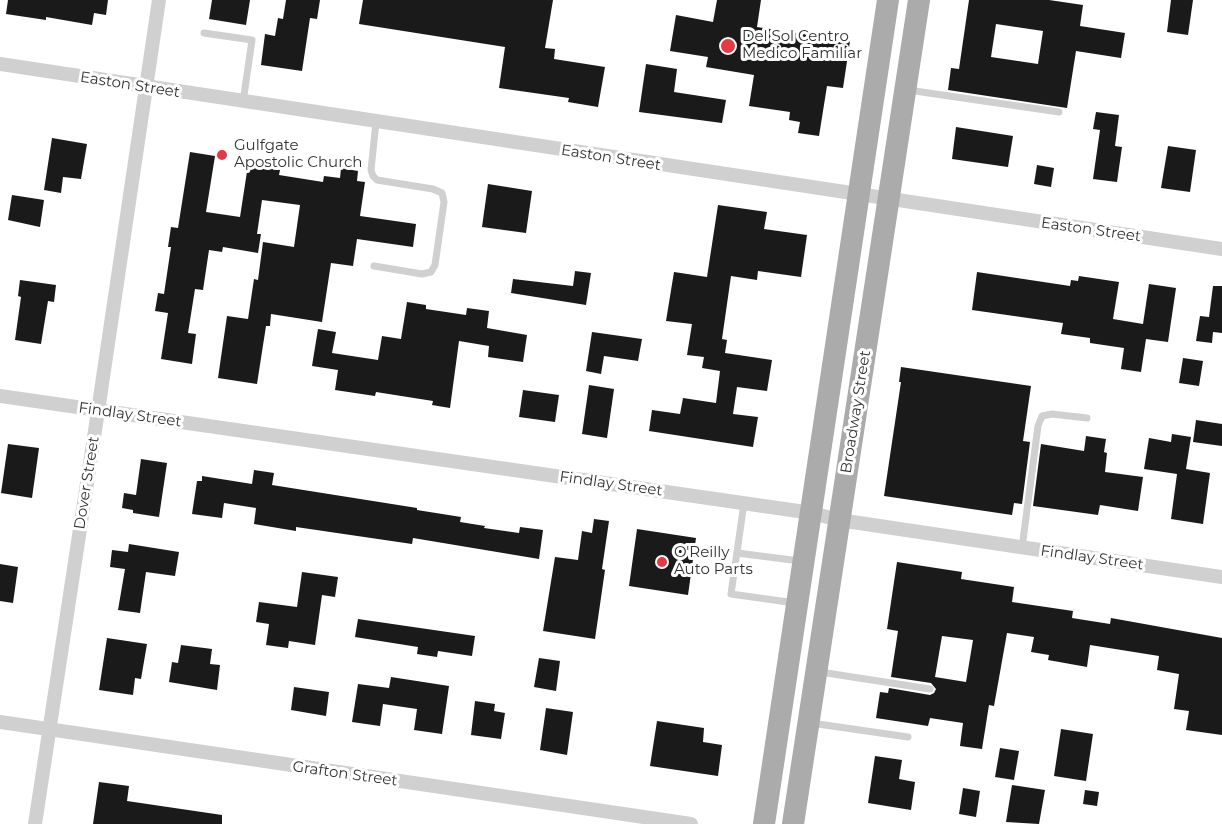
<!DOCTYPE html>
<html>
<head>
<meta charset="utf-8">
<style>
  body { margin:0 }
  canvas { display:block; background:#fff }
</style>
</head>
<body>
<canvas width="1222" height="824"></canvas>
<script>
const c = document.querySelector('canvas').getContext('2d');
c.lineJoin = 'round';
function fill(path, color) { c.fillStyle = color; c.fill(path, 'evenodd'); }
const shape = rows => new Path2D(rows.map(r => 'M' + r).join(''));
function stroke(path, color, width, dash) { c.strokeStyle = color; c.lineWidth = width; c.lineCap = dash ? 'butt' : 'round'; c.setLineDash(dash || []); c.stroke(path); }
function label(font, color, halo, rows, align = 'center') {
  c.font = font + ' Montserrat,sans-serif'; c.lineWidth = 6; c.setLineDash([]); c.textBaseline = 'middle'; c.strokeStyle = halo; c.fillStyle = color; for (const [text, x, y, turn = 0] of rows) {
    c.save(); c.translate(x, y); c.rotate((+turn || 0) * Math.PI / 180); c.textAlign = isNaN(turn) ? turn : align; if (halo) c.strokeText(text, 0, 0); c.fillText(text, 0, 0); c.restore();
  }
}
fill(shape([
  [8,0,108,0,106,15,94,13,92,25,46,17,46,20,6,14],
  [212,0,250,0,246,25,209,19],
  [286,0,320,0,317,19,310,18,302,71,261,65,265,34,275,36,278,18,283,19],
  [363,0,553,0,545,48,555,49,554,59,605,67,598,107,568,102,569,98,499,88,505,47,359,24],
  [717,0,761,0,757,27,850,41,843,88,827,86,819,136,798,133,800,122,789,120,790,112,749,106,754,75,706,67,708,57,670,51,676,15,713,22],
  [969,0,1049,0,1083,5,1080,26,1125,33,1121,58,1076,51,1067,108,948,90,951,68,959,69],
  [996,24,1043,31,1038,64,991,57],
  [1171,0,1193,0,1188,35,1167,32],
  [646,64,677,69,674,92,726,100,722,123,639,112],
  [1096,112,1119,115,1115,146,1122,147,1117,182,1093,179,1100,130,1093,129],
  [956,127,1013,136,1008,167,952,159],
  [52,138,87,144,81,179,63,177,61,193,44,190],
  [1168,146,1196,150,1190,192,1161,188],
  [190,152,215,156,206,212,240,217,248,165,280,170,279,175,323,182,324,176,340,178,341,168,358,171,357,181,365,182,360,216,416,224,413,247,357,239,353,266,331,263,322,322,271,314,270,326,266,326,257,384,218,378,227,316,248,319,254,279,258,280,263,242,294,247,300,205,262,200,257,234,261,234,258,253,223,247,222,252,209,250,203,290,195,289,188,333,196,334,192,364,161,359,168,313,155,311,158,293,164,294,171,247,168,247,171,227,178,228],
  [1037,165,1054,168,1051,187,1034,184],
  [488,184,532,191,526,233,482,227],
  [12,195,44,200,40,227,8,220],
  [718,205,767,212,764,229,807,235,801,277,758,271,757,280,731,276,722,339,727,340,725,353,772,360,767,391,737,387,733,414,758,417,753,447,649,431,652,410,680,414,683,398,716,403,720,371,702,368,704,357,687,355,692,324,666,321,674,272,707,277],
  [575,271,591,273,586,305,511,293,513,279,573,286],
  [977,272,1070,286,1071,280,1078,281,1079,276,1119,282,1113,319,1143,324,1149,284,1176,288,1168,342,1146,339,1141,372,1121,369,1124,348,1090,343,1090,338,1061,334,1063,323,972,310],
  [20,280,56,285,54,302,48,301,41,344,15,340,21,297,18,296],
  [1213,286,1222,286,1222,333,1213,332,1212,343,1196,341,1200,316,1209,317],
  [407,302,426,305,426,309,466,315,467,308,489,311,487,328,527,335,523,362,488,357,489,346,459,341,450,408,432,405,433,401,376,392,375,396,335,390,338,370,312,366,318,329,336,332,332,353,378,360,382,336,401,339],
  [592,332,642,339,638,361,604,356,601,374,586,371],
  [1183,358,1203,361,1199,386,1179,383],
  [901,367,1031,386,1023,441,1030,442,1022,504,1014,503,1012,515,884,496,901,382,899,382],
  [589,385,614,389,607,438,582,434],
  [523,390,559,395,555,422,519,417],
  [1196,420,1222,424,1222,446,1193,442],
  [1172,434,1191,437,1186,469,1210,473,1203,524,1171,519,1177,474,1144,469,1149,438,1171,442],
  [1086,436,1106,439,1104,452,1107,453,1105,472,1143,477,1138,511,1100,505,1098,515,1033,506,1041,444,1084,451],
  [8,444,39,448,32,498,1,493],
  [141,459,167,463,159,517,133,513,133,510,122,508,124,493,136,495],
  [254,470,274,473,272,485,417,508,417,510,461,517,460,522,485,526,484,528,519,533,520,527,543,530,539,559,413,538,412,544,296,527,296,531,254,524,256,508,224,503,222,518,192,514,197,481,202,481,202,476,252,484],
  [594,519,609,521,602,569,605,570,595,639,543,631,555,557,578,560,582,531,592,533],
  [637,529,696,538,688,595,629,586],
  [129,544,179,552,175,576,146,572,140,613,118,610,125,569,110,567,112,550,128,552],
  [897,562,962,572,961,579,1014,587,1012,602,1073,611,1072,618,1110,624,1111,618,1222,638,1222,735,1186,730,1189,711,1174,709,1179,674,1157,670,1159,656,1090,645,1087,667,1048,660,1049,655,1031,652,1034,637,1007,633,994,706,989,705,982,749,960,746,963,723,930,718,928,726,876,718,880,692,888,693,889,688,930,695,934,693,936,689,931,683,891,677,898,631,887,629],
  [942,636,973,640,966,682,935,677],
  [0,564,18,567,13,603,0,601],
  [302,572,338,577,335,597,322,595,315,645,289,641,288,648,266,645,269,624,256,622,259,602,297,607],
  [358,619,475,636,472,656,438,651,437,657,417,654,418,647,355,637],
  [107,638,147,644,141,679,135,678,133,695,99,690],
  [181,645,212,649,210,664,220,665,217,690,169,682,172,662,178,663],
  [539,658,560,661,556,691,534,687],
  [391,677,449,686,442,734,414,730,417,709,383,704,380,726,352,722,358,684,389,688],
  [294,687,329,692,326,716,291,710],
  [475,701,495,704,494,711,505,713,501,739,471,735],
  [546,708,573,712,567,755,540,750],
  [657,721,704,728,703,742,722,745,718,776,650,766],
  [1061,729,1093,734,1086,781,1054,776],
  [1000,748,1019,751,1014,780,995,777],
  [875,756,902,760,899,779,915,782,911,810,868,803],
  [99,782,129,786,127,801,222,815,222,824,93,824],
  [1012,785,1045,790,1039,824,1006,822],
  [963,788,980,791,976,817,959,814],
  [1085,790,1099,792,1097,806,1083,804]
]), '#1a1a1a');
stroke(shape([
  [204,33,252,40,243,102],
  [908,90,1059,112],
  [374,266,422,274,431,272,435,265,444,202,442,193,433,189,377,180,373,176,371,170,376,122],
  [744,503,731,594,795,603],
  [1022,548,1038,426,1042,416,1052,414,1087,418],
  [737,553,800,561],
  [820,672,930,689],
  [811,723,908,737]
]), '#d0d0d0', 7);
stroke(shape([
  [0,64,1222,249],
  [0,396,812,513,839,520,1222,577],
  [0,722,691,824],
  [35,824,98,411,159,0]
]), '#d0d0d0', 14);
stroke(shape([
  [764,824,888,0],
  [793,824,919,0]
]), '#ababab', 22);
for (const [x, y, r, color] of [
  [728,46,8,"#e63946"],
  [222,155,6,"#e63946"],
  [662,562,6,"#e63946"]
]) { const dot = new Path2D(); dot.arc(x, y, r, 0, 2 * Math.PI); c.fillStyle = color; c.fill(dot); stroke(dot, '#fff', 2); }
label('15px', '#333', '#fff', [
  ["Del Sol Centro",742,37],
  ["Medico Familiar",742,54],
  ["Gulfgate",234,146],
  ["Apostolic Church",234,163],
  ["O'Reilly",674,553],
  ["Auto Parts",674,570]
], 'left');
label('15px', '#333', '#fff', [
  ["Easton Street",130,85,9],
  ["Easton Street",611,158,9],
  ["Easton Street",1091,230,8],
  ["Broadway Street",856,412,-81],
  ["Findlay Street",130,415,8],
  ["Dover Street",87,483,-81],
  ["Findlay Street",611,484,8],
  ["Findlay Street",1092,558,8],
  ["Grafton Street",345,774,8]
]);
</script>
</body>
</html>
